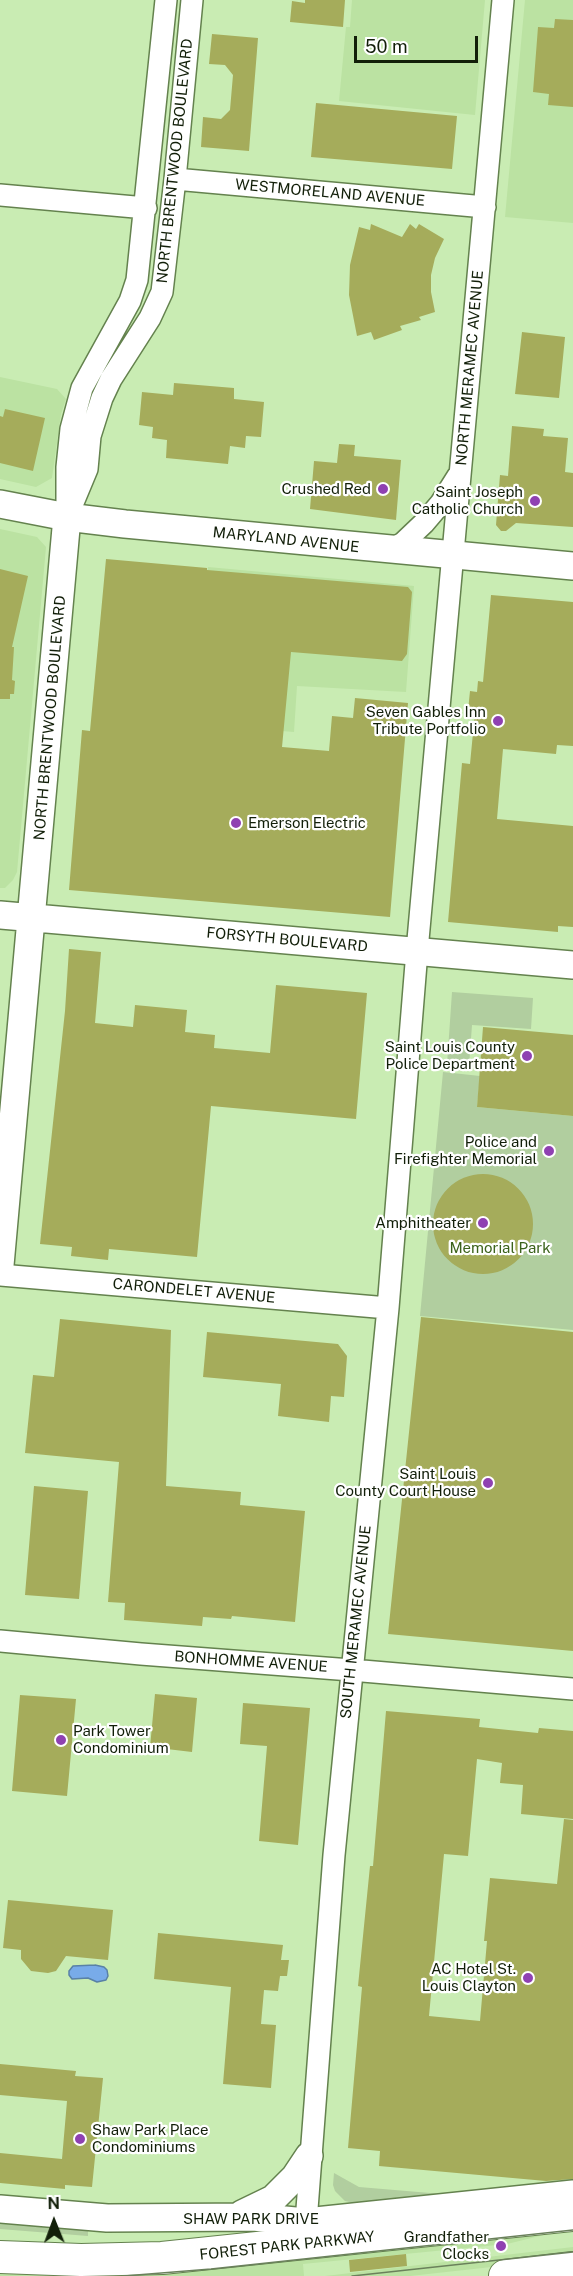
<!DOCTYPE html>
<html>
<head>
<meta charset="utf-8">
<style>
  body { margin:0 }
  #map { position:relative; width:573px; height:2276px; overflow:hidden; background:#c9ecb3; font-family:"Public Sans",sans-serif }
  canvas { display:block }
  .north { position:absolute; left:24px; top:2192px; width:60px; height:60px; -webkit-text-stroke:4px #fff; paint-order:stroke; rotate:359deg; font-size:16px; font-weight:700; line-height:24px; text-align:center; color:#121f09 }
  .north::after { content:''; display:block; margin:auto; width:21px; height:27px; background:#121f09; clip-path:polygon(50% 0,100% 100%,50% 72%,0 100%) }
  .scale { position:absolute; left:354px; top:36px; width:124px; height:27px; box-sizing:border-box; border:3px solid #121f09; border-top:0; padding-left:8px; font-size:18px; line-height:21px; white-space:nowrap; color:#121f09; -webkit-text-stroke:4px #fff; paint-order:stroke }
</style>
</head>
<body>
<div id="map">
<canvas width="573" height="2276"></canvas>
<div class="north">N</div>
<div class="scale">50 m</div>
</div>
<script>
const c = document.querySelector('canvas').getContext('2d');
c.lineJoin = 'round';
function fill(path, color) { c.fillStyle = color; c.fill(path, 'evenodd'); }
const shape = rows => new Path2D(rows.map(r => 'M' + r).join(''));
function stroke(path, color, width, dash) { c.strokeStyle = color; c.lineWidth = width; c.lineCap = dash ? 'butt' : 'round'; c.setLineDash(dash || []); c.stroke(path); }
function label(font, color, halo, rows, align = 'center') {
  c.font = font + ' "Public Sans",sans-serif'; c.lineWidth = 4.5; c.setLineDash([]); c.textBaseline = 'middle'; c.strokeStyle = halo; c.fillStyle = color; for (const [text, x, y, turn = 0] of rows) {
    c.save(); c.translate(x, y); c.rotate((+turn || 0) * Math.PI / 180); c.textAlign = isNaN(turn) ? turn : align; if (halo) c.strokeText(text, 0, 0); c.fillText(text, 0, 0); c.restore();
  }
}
fill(shape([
  [352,0,485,0,475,115,339,101,346,27,350,27],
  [525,0,573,0,573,223,505,217],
  [0,377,57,389,66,399,61,414,52,478,36,487,0,479],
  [0,529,37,537,46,547,17,872,13,880,5,888,0,888],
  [208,567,414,586,406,692,297,686,294,732,194,724],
  [556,2232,507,2244,303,2264,304,2276,0,2276,0,2268],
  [573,2247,573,2258,410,2276,325,2276]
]), '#bbe2a2');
fill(shape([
  [452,992,533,998,531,1029,472,1025,469,1066,447,1065],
  [443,1072,480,1076,477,1107,573,1116,573,1330,420,1316],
  [334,2173,359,2187,442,2194,354,2203,345,2201,335,2191,333,2185],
  [0,2223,88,2230,88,2236,0,2229]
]), '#b1ce9f');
const water = shape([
  [95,1965,104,1967,107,1970,108,1976,106,1980,97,1982,88,1978,72,1979,69,1975,69,1971,73,1966,95,1965]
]);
fill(water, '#78abe9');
stroke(water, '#5981a6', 1.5);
fill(shape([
  [305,0,345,0,343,27,290,22,292,1,305,3],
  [555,19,573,20,573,107,548,105,549,94,533,92,538,27,554,28],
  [212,34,258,38,249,151,201,147,203,117,221,119,230,110,233,75,225,65,209,64],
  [316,103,457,116,452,169,311,157],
  [371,224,402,237,410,224,416,229,419,224,444,239,435,258,431,275,431,292,435,312,419,317,421,320,400,326,402,330,374,340,371,332,357,336,349,295,350,265,359,227,370,230],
  [522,332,565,337,559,398,515,394],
  [174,383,234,388,234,399,264,402,261,437,246,436,245,448,230,446,228,464,166,458,167,440,152,438,153,427,139,425,142,392,173,395],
  [5,409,45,418,33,471,0,463,0,416,3,417],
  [512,426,544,429,543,436,568,438,565,472,573,473,573,527,516,523,506,531,501,531,496,525,500,475,508,476],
  [339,444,355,445,354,456,401,460,396,520,310,509,314,461,337,463],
  [106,559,207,568,207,570,408,587,412,592,407,654,402,661,291,652,282,747,329,751,332,716,353,718,355,698,408,703,390,917,69,890,82,730,90,731],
  [0,569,28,576,12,647,14,647,12,680,15,681,14,694,10,694,10,699,0,699],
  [491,595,573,602,573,746,557,745,556,754,503,749,497,819,573,826,573,927,558,926,558,932,448,922,462,763,470,764,475,712,468,711,470,691,477,692,478,681,483,682],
  [69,949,101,952,95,1023,133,1027,135,1005,187,1010,185,1032,215,1035,214,1048,270,1053,276,985,367,993,356,1119,211,1106,197,1257,109,1249,108,1260,71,1256,72,1247,40,1244,65,1011],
  [483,1027,573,1035,573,1116,477,1107],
  '433 1224a50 50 0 1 1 100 0a50 50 0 1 1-100 0Z',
  [421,1317,573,1332,573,1651,388,1634],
  [60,1319,171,1330,166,1486,241,1492,240,1505,305,1511,295,1622,232,1616,231,1619,203,1617,202,1626,124,1620,125,1603,108,1602,119,1462,25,1453,33,1375,54,1377],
  [207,1332,338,1344,347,1356,344,1397,331,1396,329,1422,278,1416,281,1384,203,1377],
  [34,1486,88,1491,79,1599,25,1595],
  [155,1694,197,1698,192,1752,150,1747],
  [20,1695,76,1699,67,1796,12,1791],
  [243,1703,310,1708,298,1845,259,1841,267,1746,240,1744],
  [386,1711,480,1719,479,1727,538,1733,539,1728,573,1731,573,1819,521,1814,523,1785,500,1783,502,1763,477,1759,468,1856,444,1854,429,2016,480,2021,487,1941,484,1941,490,1878,557,1884,564,1819,573,1820,573,2179,546,2181,379,2166,380,2151,348,2148,362,1987,358,1986,370,1866,373,1866],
  [8,1900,113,1910,108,1960,66,1956,56,1971,48,1973,31,1971,21,1959,21,1950,3,1948],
  [158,1933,283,1945,281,1960,289,1960,287,1976,280,1976,278,1991,264,1990,261,2024,276,2025,271,2088,223,2084,231,1987,154,1979],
  [0,2064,76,2071,75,2076,103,2078,92,2187,65,2185,65,2189,0,2183,0,2153,62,2159,67,2101,0,2095],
  [406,2254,407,2266,350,2272,349,2260]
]), '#a5ac5b');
const minor = shape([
  [175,179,485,207],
  [0,195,146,208],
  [67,508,67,467,71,429,82,388,130,301,137,280,166,0],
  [67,517,87,469,90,436,102,398,111,379,150,318,162,292,175,179,192,0],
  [390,550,403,543,424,523,441,503,458,476],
  [0,1275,388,1308],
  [0,1641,141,1654,351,1670,573,1689],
  [306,2222,334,1855,388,1308,417,951,503,0]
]);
const major = shape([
  [0,504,67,517,125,524,573,566],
  [0,915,573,965],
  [0,1265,67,517],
  [0,2209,107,2218,253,2217,306,2222,573,2194],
  [242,2214,273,2199,295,2177,309,2156]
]);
const highway = shape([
  [0,2257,81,2260,162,2258,573,2215],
  [505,2276,573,2268]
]);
stroke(minor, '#64824e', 24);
stroke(major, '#64824e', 30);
stroke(highway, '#64824e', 34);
stroke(minor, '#fff', 21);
stroke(major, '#fff', 27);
stroke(highway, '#fff', 32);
stroke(shape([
  [124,2276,211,2269,573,2230],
  [352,2276,573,2252]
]), '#6a815b', 1.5);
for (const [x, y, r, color] of [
  [383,489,6,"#8f41b2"],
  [535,501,6,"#8f41b2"],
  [498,721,6,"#8f41b2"],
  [236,823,6,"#8f41b2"],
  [527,1056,6,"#8f41b2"],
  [549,1151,6,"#8f41b2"],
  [483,1223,6,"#8f41b2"],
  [488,1483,6,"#8f41b2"],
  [61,1740,6,"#8f41b2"],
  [528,1978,6,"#8f41b2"],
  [80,2139,6,"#8f41b2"],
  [501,2246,6,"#8f41b2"]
]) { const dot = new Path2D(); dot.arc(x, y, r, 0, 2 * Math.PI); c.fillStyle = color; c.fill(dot); stroke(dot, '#fff', 2); }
label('15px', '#121f09', '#fff', [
  ["NORTH BRENTWOOD BOULEVARD",175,161,-84],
  ["WESTMORELAND AVENUE",330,193,5],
  ["NORTH MERAMEC AVENUE",470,368,-85],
  ["MARYLAND AVENUE",286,540,6],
  ["NORTH BRENTWOOD BOULEVARD",50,718,-85],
  ["FORSYTH BOULEVARD",287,940,5],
  ["CARONDELET AVENUE",194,1291,5],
  ["SOUTH MERAMEC AVENUE",356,1622,-84],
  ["BONHOMME AVENUE",251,1662,4],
  ["SHAW PARK DRIVE",251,2219],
  ["FOREST PARK PARKWAY",287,2246,-6]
]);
label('15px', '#121f09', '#fff', [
  ["Crushed Red",371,489],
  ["Saint Joseph",523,492],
  ["Catholic Church",523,509],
  ["Seven Gables Inn",486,712],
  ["Tribute Portfolio",486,729],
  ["Emerson Electric",248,823,"left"],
  ["Saint Louis County",515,1047],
  ["Police Department",515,1064],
  ["Police and",537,1142],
  ["Firefighter Memorial",537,1159],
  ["Amphitheater",471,1223],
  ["Saint Louis",476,1474],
  ["County Court House",476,1491],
  ["Park Tower",73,1731,"left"],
  ["Condominium",73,1748,"left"],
  ["AC Hotel St.",516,1969],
  ["Louis Clayton",516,1986],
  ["Shaw Park Place",92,2130,"left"],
  ["Condominiums",92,2147,"left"],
  ["Grandfather",489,2237],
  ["Clocks",489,2254]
], 'right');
label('15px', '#3c631c', '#fff', [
  ["Memorial Park",500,1248]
]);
</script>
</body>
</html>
